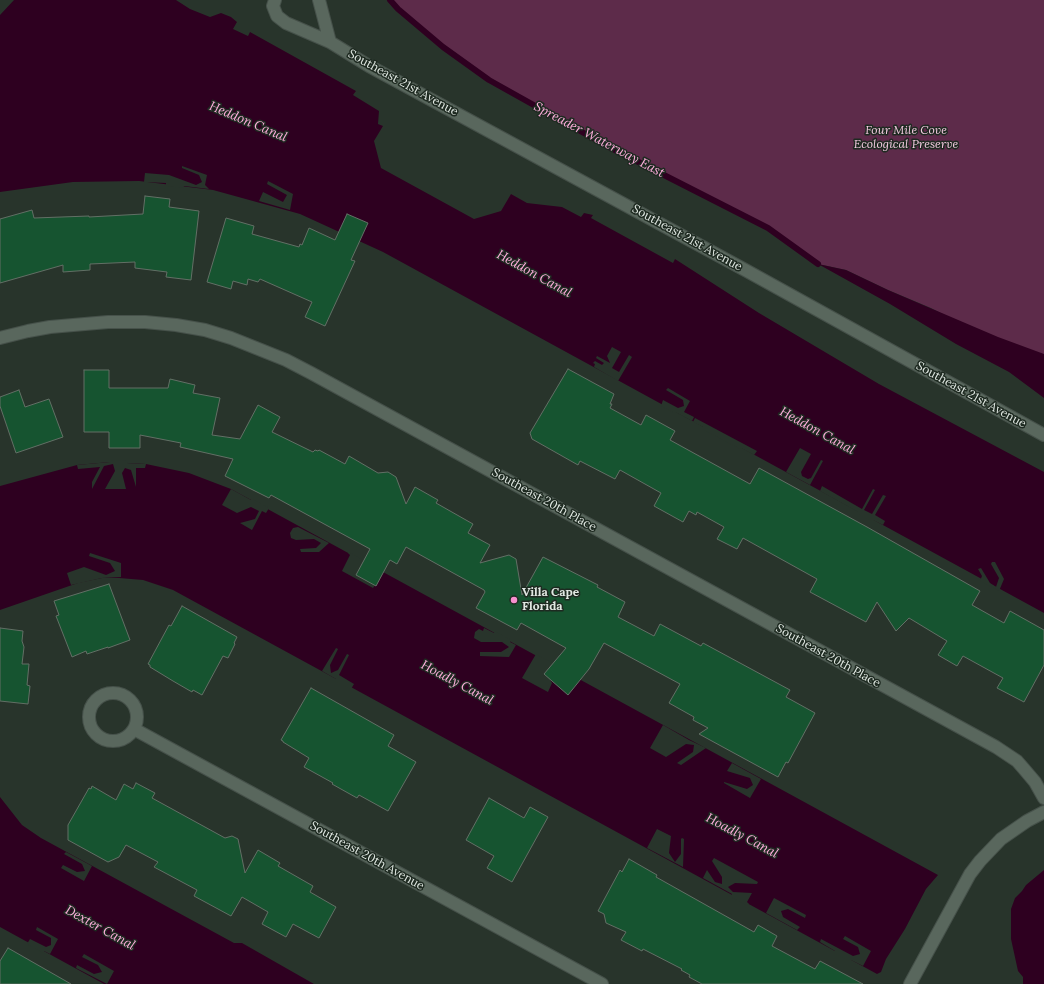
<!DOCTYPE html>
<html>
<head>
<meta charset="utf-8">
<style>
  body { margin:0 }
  canvas { display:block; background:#28342b }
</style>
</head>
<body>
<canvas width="1044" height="984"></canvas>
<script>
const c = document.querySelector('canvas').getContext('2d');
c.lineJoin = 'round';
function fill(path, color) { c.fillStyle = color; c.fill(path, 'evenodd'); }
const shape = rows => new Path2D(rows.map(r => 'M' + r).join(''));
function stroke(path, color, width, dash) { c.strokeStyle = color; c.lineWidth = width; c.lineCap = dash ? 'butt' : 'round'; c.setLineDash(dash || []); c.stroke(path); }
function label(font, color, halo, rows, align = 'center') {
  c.font = font + ' Lora,serif'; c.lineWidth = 3; c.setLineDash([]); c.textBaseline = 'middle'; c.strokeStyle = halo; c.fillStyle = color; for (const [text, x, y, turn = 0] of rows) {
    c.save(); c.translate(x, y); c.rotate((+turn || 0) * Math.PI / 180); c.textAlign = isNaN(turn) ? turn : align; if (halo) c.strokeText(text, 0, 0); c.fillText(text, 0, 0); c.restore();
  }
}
fill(shape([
  [390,0,1044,0,1044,368,931,308,888,290,846,270,818,264,768,228,607,146,489,80,443,47,398,9]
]), '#5d2b4a');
fill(shape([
  [14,0,176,0,190,9,210,17,221,13,231,17,237,22,233,29,248,36,250,32,356,91,353,95,379,111,378,124,383,126,374,141,381,168,474,219,501,211,511,194,527,203,562,207,581,217,584,213,593,215,591,218,673,263,675,259,759,313,879,384,1044,472,1044,613,383,252,300,214,213,190,139,181,73,182,0,192,0,15],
  [818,264,846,270,888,290,998,337,1044,354,1044,398,1009,372,956,344,890,304],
  [110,462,146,464,189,473,231,489,938,875,926,889,905,929,886,959,881,972,877,974,173,590,143,580,119,578,102,578,78,583,0,610,0,486,77,465],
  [0,797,22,825,41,838,234,943,242,943,314,984,104,984,0,927],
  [1044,870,1044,984,1023,984,1023,977,1018,971,1011,939,1011,909,1015,898,1022,891,1026,885]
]), '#2e0020');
fill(shape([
  [182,166,207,175,205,185,209,189,184,186,183,188,166,186,166,183,144,182,145,173,169,175,196,185,202,182,199,175,182,168],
  [268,181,293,194,290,210,259,201,263,192,283,202,287,195,267,184],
  [612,347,621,352,612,368,619,372,629,355,632,357,618,381,594,367,595,364,593,363,595,361,602,365,604,363,596,358,597,356,610,363,607,356],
  [668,388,690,401,684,412,694,417,692,421,675,412,674,413,661,406,663,400,678,408,684,406,683,400,666,390],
  [695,418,757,451,754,455,741,448,740,449,702,429,703,427,693,422],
  [800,448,811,454,801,472,802,476,808,479,811,478,821,460,823,461,810,485,786,472],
  [110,460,127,461,127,463,146,464,145,468,136,468,136,487,131,470,125,468,122,473,126,489,105,489,115,471,113,464,104,466,92,489,92,482,100,467,78,469,77,465,110,462],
  [822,486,862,509,873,489,875,490,864,510,872,514,883,495,886,496,875,515,885,521,883,525,873,520,872,521,858,514,858,512,820,491],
  [231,489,251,500,253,499,269,508,266,513,262,511,252,530,240,523,255,519,259,511,251,507,237,513,222,505],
  [298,527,329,543,319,552,301,552,300,549,316,548,321,543,314,539,296,540,291,538,290,533,293,528],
  [349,552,367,562,375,585,373,588,342,571,350,555,348,553],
  [90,553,121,563,121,577,102,578,71,585,67,573,84,567,106,575,115,571,110,563,89,556],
  [992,562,995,562,1004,579,999,591,980,581,982,576,978,569,981,568,990,583,996,587,999,578,991,564],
  [484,628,494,633,495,631,511,640,510,642,516,645,509,657,480,656,480,652,501,652,509,647,502,642,481,642,474,638,475,632,479,629,483,631],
  [336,648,338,649,330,665,331,673,338,670,347,654,349,655,339,675,354,684,351,689,335,681,336,679,322,671],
  [536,654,555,664,547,673,552,683,548,692,522,678],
  [663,725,689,740,706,748,681,765,677,763,693,752,694,745,686,744,666,757,650,748],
  [732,763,761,779,750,798,724,783,724,782,747,789,753,785,750,778,727,771],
  [657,829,671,836,669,853,675,862,681,854,681,839,682,838,684,839,683,867,647,848],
  [66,852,92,866,84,881,61,868,63,865,77,872,85,871,82,864,64,854],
  [714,858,758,882,757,884,735,883,728,887,733,892,752,893,747,902,749,904,747,906,731,897,732,894,703,878,707,870,715,882,722,884,722,877,712,861],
  [774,898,806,915,805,918,788,909,781,911,783,917,800,927,797,930,766,913],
  [37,927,58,939,50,954,44,951,43,953,27,944,30,939,46,947,51,945,51,938,36,930],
  [845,936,871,951,863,966,851,960,850,961,834,953,835,951,820,942,821,939,853,956,860,954,858,947,843,939],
  [84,954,114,971,107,984,76,968,77,965,94,974,102,972,98,965,82,957]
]), '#28342b');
stroke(shape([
  [390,0,398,9,443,47,489,80,607,146,768,228,818,264]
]), '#2e0020', 6);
const building = shape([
  [145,196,170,199,169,207,199,211,191,280,166,277,167,272,135,268,135,262,90,264,90,270,63,272,63,265,0,283,0,219,32,210,34,218,89,216,89,217,143,214,145,196],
  [347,214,368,223,351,260,355,261,325,326,305,317,312,302,260,279,258,282,248,279,247,285,233,281,231,289,207,282,226,218,254,226,252,234,299,247,300,244,302,245,309,228,335,240,347,214],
  [568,369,614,394,610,404,612,404,610,408,641,425,646,415,675,431,670,440,750,484,759,468,867,527,980,591,972,605,1004,623,1010,611,1044,630,1044,665,1024,702,997,688,1003,678,963,656,957,666,938,655,947,641,909,618,896,631,877,602,866,622,810,592,817,579,743,538,737,549,717,539,724,527,697,512,696,515,689,511,683,522,654,506,661,493,620,470,615,479,580,461,578,465,532,439,530,433,568,369],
  [84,370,109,370,109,388,168,388,170,379,195,385,193,393,220,398,212,435,240,439,258,405,280,417,272,432,313,452,315,450,318,451,319,450,345,464,349,456,378,473,388,472,396,477,406,504,415,487,438,500,436,503,473,524,468,533,490,545,480,563,509,555,516,559,522,595,543,557,598,585,597,587,625,602,618,617,654,636,660,624,701,646,703,643,790,690,786,697,815,713,788,763,786,762,778,777,699,734,708,728,693,720,694,717,669,703,680,684,604,643,589,669,568,695,544,674,566,648,521,623,517,630,476,608,485,592,484,590,406,547,397,564,390,560,376,586,356,575,370,549,271,495,269,498,225,476,233,459,180,447,181,443,140,435,140,448,109,448,109,432,84,432,84,370],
  [19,390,25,407,49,399,63,437,16,453,0,406,0,397,19,390],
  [109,584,130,640,108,648,108,647,87,654,86,651,72,657,56,616,59,615,54,601,109,584],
  [182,606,237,637,234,643,235,644,228,658,223,656,202,695,193,690,192,692,173,681,150,667,150,665,148,664,169,625,171,626,182,606],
  [0,628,23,631,22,641,24,647,22,664,29,664,27,685,30,686,28,704,0,701,0,628],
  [311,688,394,735,388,746,416,762,388,811,359,795,357,798,332,784,333,783,304,767,309,758,283,742,283,741,281,740,311,688],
  [136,783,155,793,152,798,225,838,232,836,238,839,245,873,258,850,280,863,278,866,313,886,310,892,336,907,319,938,293,924,286,937,262,924,268,912,242,897,231,916,194,896,197,890,154,867,158,862,126,845,119,857,108,862,68,840,68,825,89,788,91,789,92,786,116,800,124,784,133,789,136,783],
  [489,798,524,818,530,807,548,817,512,882,487,868,494,856,466,840,489,798],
  [629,859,657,875,656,877,754,932,758,925,777,936,772,946,815,969,820,961,863,984,702,984,689,977,690,975,681,970,682,969,643,949,642,951,621,940,626,932,606,923,604,914,598,911,620,870,622,872,629,859],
  [8,948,71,984,0,984,0,961,8,948]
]);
fill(building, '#165430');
stroke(building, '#626f65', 1);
const minor = shape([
  [275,0,273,6,277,16,286,23,330,42,369,66,747,271,1044,435],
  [319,0,330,42],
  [0,338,28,331,50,327,108,322,145,322,176,325,205,330,231,338,286,360,311,373,996,747,1017,761,1024,769,1035,782,1044,798],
  '89 717a24 24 0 1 1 48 0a24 24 0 1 1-48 0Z',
  [134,729,602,984],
  [910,984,970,874,980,861,1001,839,1027,821,1044,812]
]);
stroke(minor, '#46514a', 14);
stroke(minor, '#59675d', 12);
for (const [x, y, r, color] of [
  [514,600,4,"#f790ce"]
]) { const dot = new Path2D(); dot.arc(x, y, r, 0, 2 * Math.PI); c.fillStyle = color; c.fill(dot); stroke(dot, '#1e2a21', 1.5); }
label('12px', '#e0e8e2', '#1e2a21', [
  ["Southeast 21st Avenue",403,83,29],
  ["Southeast 21st Avenue",687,238,29],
  ["Southeast 21st Avenue",971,395,29],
  ["Southeast 20th Place",544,500,29],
  ["Southeast 20th Place",828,656,29],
  ["Southeast 20th Avenue",367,856,29]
]);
label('italic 12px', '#f4cae1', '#1e2a21', [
  ["Four Mile Cove",906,131],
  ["Ecological Preserve",906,145]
]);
label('bold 12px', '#e0e8e2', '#1e2a21', [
  ["Villa Cape",522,593],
  ["Florida",522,607]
], 'left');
label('italic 13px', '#ffaedd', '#1e2a21', [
  ["Heddon Canal",248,122,23],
  ["Spreader Waterway East",599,140,28],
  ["Heddon Canal",534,274,29],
  ["Heddon Canal",817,431,29],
  ["Hoadly Canal",457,683,28],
  ["Hoadly Canal",742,836,28],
  ["Dexter Canal",100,928,29]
]);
</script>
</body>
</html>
